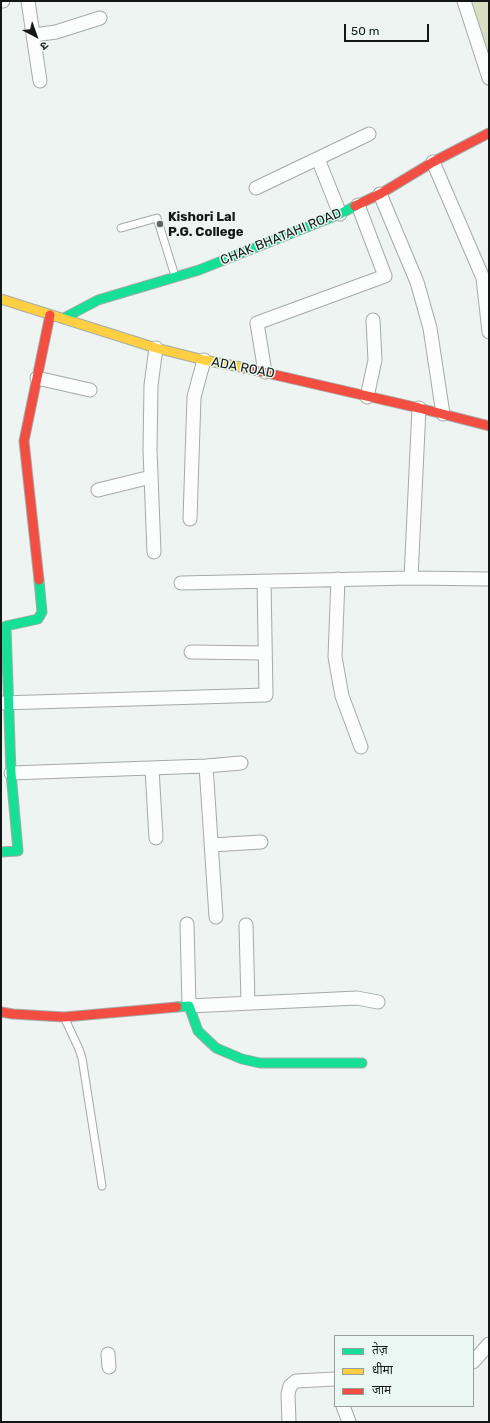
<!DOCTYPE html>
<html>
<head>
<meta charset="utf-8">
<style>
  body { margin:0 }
  #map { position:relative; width:490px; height:1423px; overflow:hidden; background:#edf4f1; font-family:Rubik,"Noto Sans Devanagari",sans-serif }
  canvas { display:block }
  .frame { position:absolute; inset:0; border:2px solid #131816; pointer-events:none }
  .legend { position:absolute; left:334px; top:1335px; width:140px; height:72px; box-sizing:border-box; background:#eaf7f2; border:1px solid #949e9a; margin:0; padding:5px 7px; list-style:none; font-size:12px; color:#131816 }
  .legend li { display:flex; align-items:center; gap:8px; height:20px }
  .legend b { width:20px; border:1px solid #949e9a }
  .north { position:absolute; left:16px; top:16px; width:40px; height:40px; -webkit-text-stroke:3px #eaf7f2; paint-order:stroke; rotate:139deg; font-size:11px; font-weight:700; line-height:16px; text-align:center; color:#131816 }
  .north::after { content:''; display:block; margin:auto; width:14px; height:18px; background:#131816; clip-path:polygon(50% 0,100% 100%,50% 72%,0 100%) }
  .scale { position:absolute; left:344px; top:24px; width:85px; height:18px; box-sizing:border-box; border:2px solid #131816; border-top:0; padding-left:5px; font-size:12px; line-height:14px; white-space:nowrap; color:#131816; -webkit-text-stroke:3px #eaf7f2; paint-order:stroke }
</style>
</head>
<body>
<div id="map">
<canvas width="490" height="1423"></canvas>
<div class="frame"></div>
<ul class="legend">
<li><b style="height:5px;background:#16e098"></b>तेज़</li>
<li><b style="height:5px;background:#ffcf43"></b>धीमा</li>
<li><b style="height:5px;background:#f24e42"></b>जाम</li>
</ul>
<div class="north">उ</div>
<div class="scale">50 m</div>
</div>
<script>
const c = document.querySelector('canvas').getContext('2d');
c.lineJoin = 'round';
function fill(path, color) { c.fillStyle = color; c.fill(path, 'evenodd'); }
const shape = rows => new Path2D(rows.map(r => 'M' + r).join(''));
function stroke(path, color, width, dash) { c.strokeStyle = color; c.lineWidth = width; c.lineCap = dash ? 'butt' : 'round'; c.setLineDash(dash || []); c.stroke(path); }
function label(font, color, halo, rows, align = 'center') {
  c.font = font + ' Rubik,sans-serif'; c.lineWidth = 3; c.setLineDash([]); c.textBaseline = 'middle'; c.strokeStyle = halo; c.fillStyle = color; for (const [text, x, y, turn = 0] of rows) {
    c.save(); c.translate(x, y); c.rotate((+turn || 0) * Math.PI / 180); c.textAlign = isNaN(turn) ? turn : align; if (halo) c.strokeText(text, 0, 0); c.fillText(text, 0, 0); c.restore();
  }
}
fill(shape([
  [471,1,489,1,489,55]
]), '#d9ddc1');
const lane = shape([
  [121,228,157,218,175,276],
  [65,1019,79,1049,82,1058,102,1186]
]);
const street = shape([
  [1,1,3,1],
  [28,1,40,81],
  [464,1,489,78],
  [34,35,56,32,100,18],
  [318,159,340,214],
  [433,162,483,278,489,332],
  [256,188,369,134],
  [380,194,417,282,430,328,443,414],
  [265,372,257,323,385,276,358,205],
  [37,378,90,390],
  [367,397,375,360,373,320],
  [98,490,151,477],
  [190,519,194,397,204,360],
  [154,552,150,450,151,385,156,348],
  [411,578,419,408],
  [338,579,335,657,342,696,361,747],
  [181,583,411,578,489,579],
  [191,652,265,653],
  [1,703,266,695,264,581],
  [206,766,216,917],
  [152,769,156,838],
  [11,773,206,766,241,763],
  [211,845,261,842],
  [187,924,189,1006,357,998,378,1002],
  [246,925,248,1003],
  [108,1354,109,1367],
  [473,1362,489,1344],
  [343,1406,349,1422],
  [289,1422,288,1394,290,1386,296,1381,335,1379]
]);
const fast = shape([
  [64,318,98,300,199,270,340,214,355,206],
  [1,852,18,851,11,773,6,626,38,619,42,612,39,580],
  [177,1007,189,1006,198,1031,216,1048,242,1059,260,1063,362,1063]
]);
const slow = shape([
  [1,299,156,348,204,360,245,368]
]);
const jam = shape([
  [355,206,380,194,433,162,489,133],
  [245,368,419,408,489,426],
  [39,580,24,441,50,315],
  [1,1012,13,1014,64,1017,177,1007]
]);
stroke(lane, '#a5aaa8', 9);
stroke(street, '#a5aaa8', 15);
stroke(fast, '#a5aaa8', 11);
stroke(slow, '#a5aaa8', 11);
stroke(jam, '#a5aaa8', 11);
stroke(lane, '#fcfdfd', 7);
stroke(street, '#fcfdfd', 13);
stroke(fast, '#16e098', 9);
stroke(slow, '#ffcf43', 9);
stroke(jam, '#f24e42', 9);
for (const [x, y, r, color] of [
  [160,224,4,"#5f6563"]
]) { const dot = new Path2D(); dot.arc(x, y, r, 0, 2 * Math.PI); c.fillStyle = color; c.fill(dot); stroke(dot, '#eaf7f2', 1.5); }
label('bold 13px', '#131816', '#eaf7f2', [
  ["Kishori Lal",168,217],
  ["P.G. College",168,232]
], 'left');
label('13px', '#131816', '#eaf7f2', [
  ["CHAK BHATAHI ROAD",281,237,-22],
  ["ADA ROAD",243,368,11]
]);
</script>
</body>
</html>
